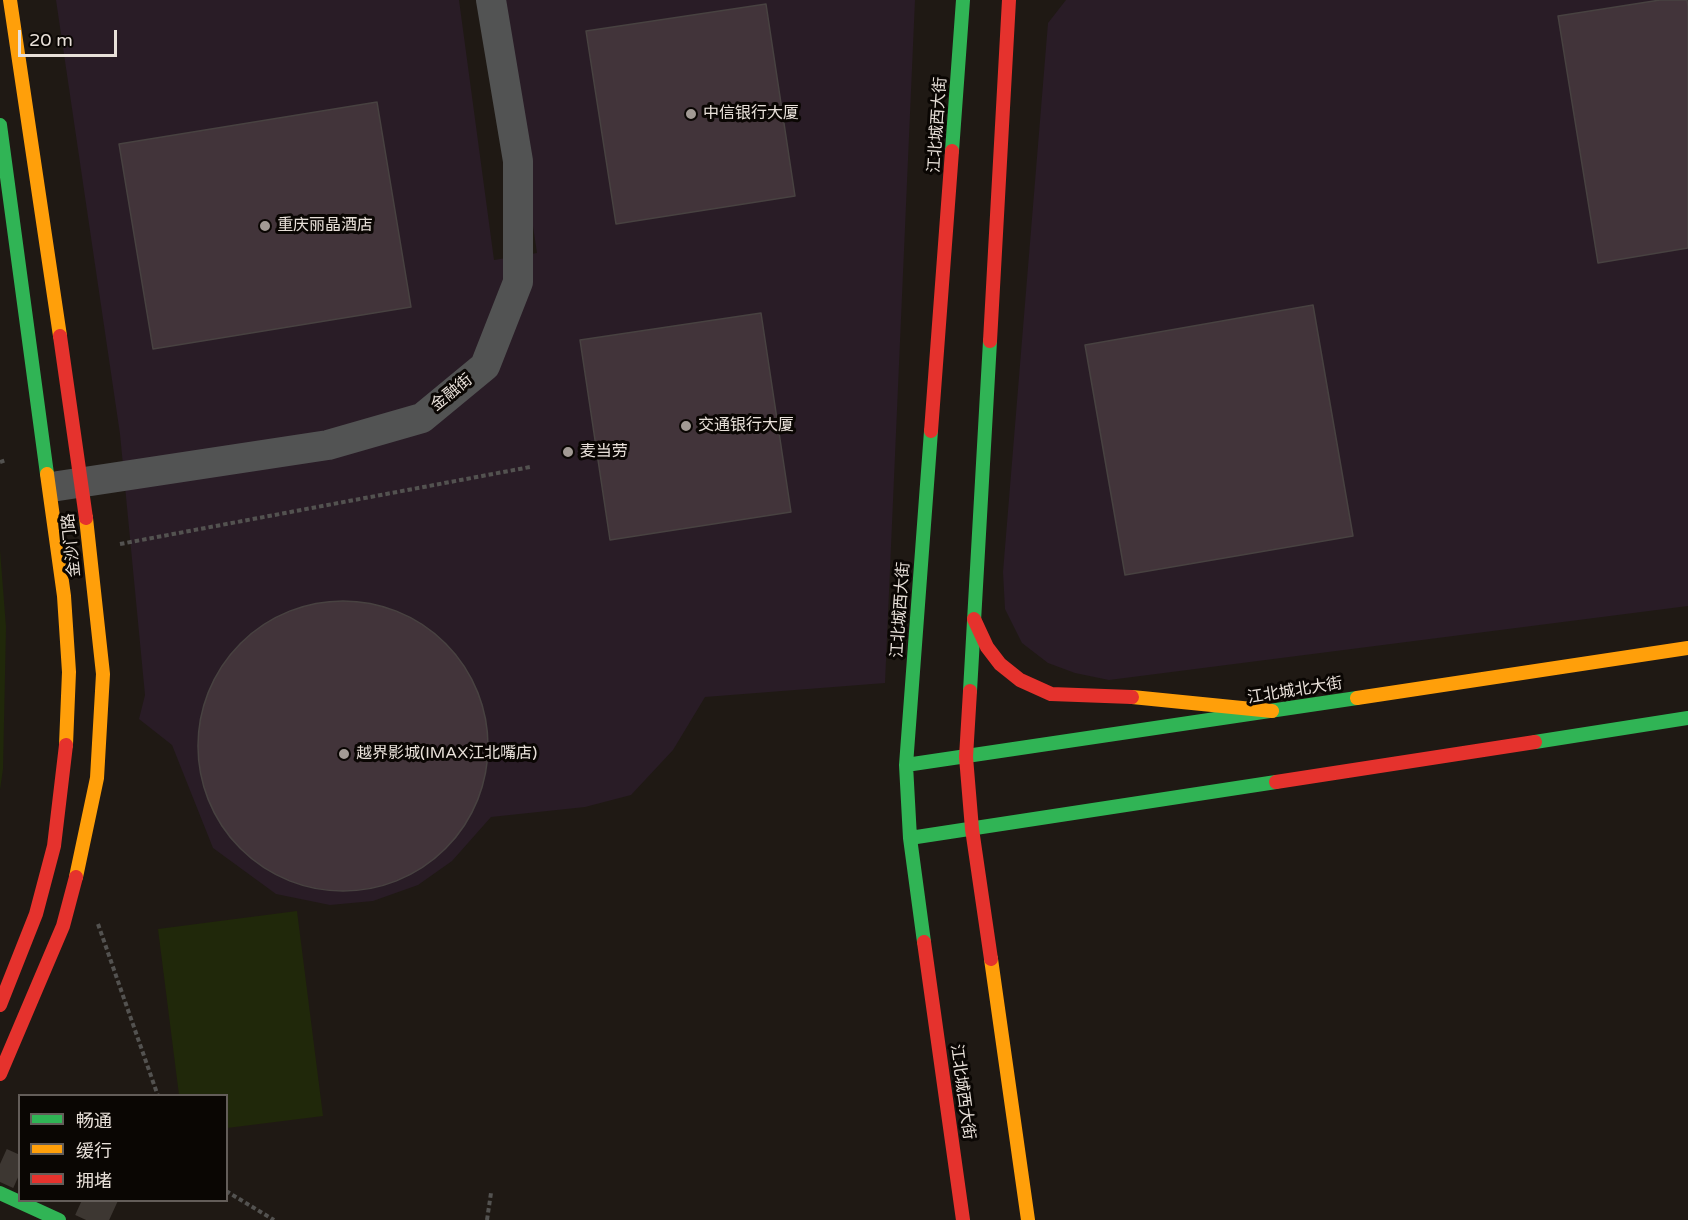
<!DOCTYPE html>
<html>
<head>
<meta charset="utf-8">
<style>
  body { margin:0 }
  #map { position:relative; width:1688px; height:1220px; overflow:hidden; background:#1f1914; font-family:"Varela Round","Noto Sans SC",sans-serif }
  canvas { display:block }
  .legend { position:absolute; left:18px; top:1094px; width:210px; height:108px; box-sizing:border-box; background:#0a0603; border:2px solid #635d59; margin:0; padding:8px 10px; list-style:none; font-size:18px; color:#e8e0d9 }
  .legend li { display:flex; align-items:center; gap:12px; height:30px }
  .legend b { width:30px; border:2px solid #635d59 }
  .scale { position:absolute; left:18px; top:30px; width:99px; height:27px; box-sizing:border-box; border:3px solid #e8e0d9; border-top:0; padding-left:8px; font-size:18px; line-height:21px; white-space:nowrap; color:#e8e0d9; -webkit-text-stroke:4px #0a0603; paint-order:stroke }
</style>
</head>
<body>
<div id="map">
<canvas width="1688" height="1220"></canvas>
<ul class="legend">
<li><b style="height:8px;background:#30b455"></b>畅通</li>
<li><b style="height:8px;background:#ff9f0a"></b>缓行</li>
<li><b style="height:8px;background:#e5322d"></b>拥堵</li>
</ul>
<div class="scale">20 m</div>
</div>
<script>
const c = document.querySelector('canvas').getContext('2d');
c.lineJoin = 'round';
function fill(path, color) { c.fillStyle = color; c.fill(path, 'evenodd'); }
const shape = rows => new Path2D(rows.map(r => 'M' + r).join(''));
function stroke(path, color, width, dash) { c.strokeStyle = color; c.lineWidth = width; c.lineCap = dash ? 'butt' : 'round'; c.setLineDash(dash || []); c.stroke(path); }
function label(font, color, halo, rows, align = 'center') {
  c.font = font + ' "Varela Round","Noto Sans SC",sans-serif'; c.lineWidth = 6; c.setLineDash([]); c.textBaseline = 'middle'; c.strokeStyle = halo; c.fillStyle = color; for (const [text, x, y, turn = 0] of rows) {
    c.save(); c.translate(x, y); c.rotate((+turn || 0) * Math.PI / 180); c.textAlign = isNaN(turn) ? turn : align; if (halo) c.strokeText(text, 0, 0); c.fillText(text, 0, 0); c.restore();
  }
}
fill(shape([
  [56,0,459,0,494,260,537,253,499,0,915,0,885,683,705,697,673,750,631,795,585,807,491,817,452,861,418,885,373,901,330,905,276,894,213,848,172,745,139,719,145,695,120,434],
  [1066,0,1688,0,1688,606,1109,680,1075,673,1048,663,1022,643,1005,609,1003,572,1048,23]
]), '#291c26');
fill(shape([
  [0,550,6,627,3,769,0,790],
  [297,911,323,1116,227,1128,226,1096,179,1095,158,929]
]), '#20280a');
const building = shape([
  [1660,0,1687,0,1688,7,1688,248,1598,263,1558,16,1660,0],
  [766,4,795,196,616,224,586,31,766,4],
  [377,102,411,307,153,349,119,144,377,102],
  [1313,305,1353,536,1125,575,1085,345,1313,305],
  [761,313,791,512,610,540,580,340,761,313],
  '198 746a145 145 0 1 1 290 0a145 145 0 1 1-290 0Z'
]);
fill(building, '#42343a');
stroke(building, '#484241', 1.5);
stroke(shape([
  [0,1164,20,1173],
  [82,1200,126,1220]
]), '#3d3732', 33, [33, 16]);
stroke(shape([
  [0,462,6,460],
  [120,544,530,467],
  [98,924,158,1096],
  [226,1191,274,1220],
  [487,1220,491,1193]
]), '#535250', 4, [4.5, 3]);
stroke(shape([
  [58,486,328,445,422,418,485,366,518,282,518,161,491,0]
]), '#525353', 30);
stroke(shape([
  [0,125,47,474],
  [952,151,963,0],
  [970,691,990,341],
  [1535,742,1688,718],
  [906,765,1357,698],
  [910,838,1276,782],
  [924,942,910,838,906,765,931,431],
  [0,1193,59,1220]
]), '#30b455', 14);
stroke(shape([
  [10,0,60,336],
  [47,474,64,596,69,672,66,745],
  [1132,697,1272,711],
  [1357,698,1688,648],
  [76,877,97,778,103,674,86,518],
  [991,959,1028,1220]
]), '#ff9f0a', 14);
stroke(shape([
  [60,336,86,518],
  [990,341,1009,0],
  [931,431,952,151],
  [974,619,987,647,1000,664,1020,680,1051,694,1132,697],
  [970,691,966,757,972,829,991,959],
  [1276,782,1535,742],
  [924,942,963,1220],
  [0,1005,36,914,54,846,66,745],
  [0,1074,63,926,76,877]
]), '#e5322d', 14);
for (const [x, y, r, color] of [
  [691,114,6,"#a29a94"],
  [265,226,6,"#a29a94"],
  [686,426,6,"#a29a94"],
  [568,452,6,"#a29a94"],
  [344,754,6,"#a29a94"]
]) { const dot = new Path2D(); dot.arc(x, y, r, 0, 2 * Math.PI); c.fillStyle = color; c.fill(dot); stroke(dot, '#0a0603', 2); }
label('16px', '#e8e0d9', '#0a0603', [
  ["中信银行大厦",703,114],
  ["重庆丽晶酒店",277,226],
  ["交通银行大厦",698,426],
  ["麦当劳",580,452],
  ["越界影城(IMAX江北嘴店)",356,754]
], 'left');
label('16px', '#e8e0d9', '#0a0603', [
  ["江北城西大街",938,125,-86],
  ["金融街",452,393,-39],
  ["金沙门路",72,545,-96],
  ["江北城西大街",901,610,-86],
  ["江北城北大街",1295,691,-9],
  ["江北城西大街",962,1092,82]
]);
</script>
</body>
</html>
